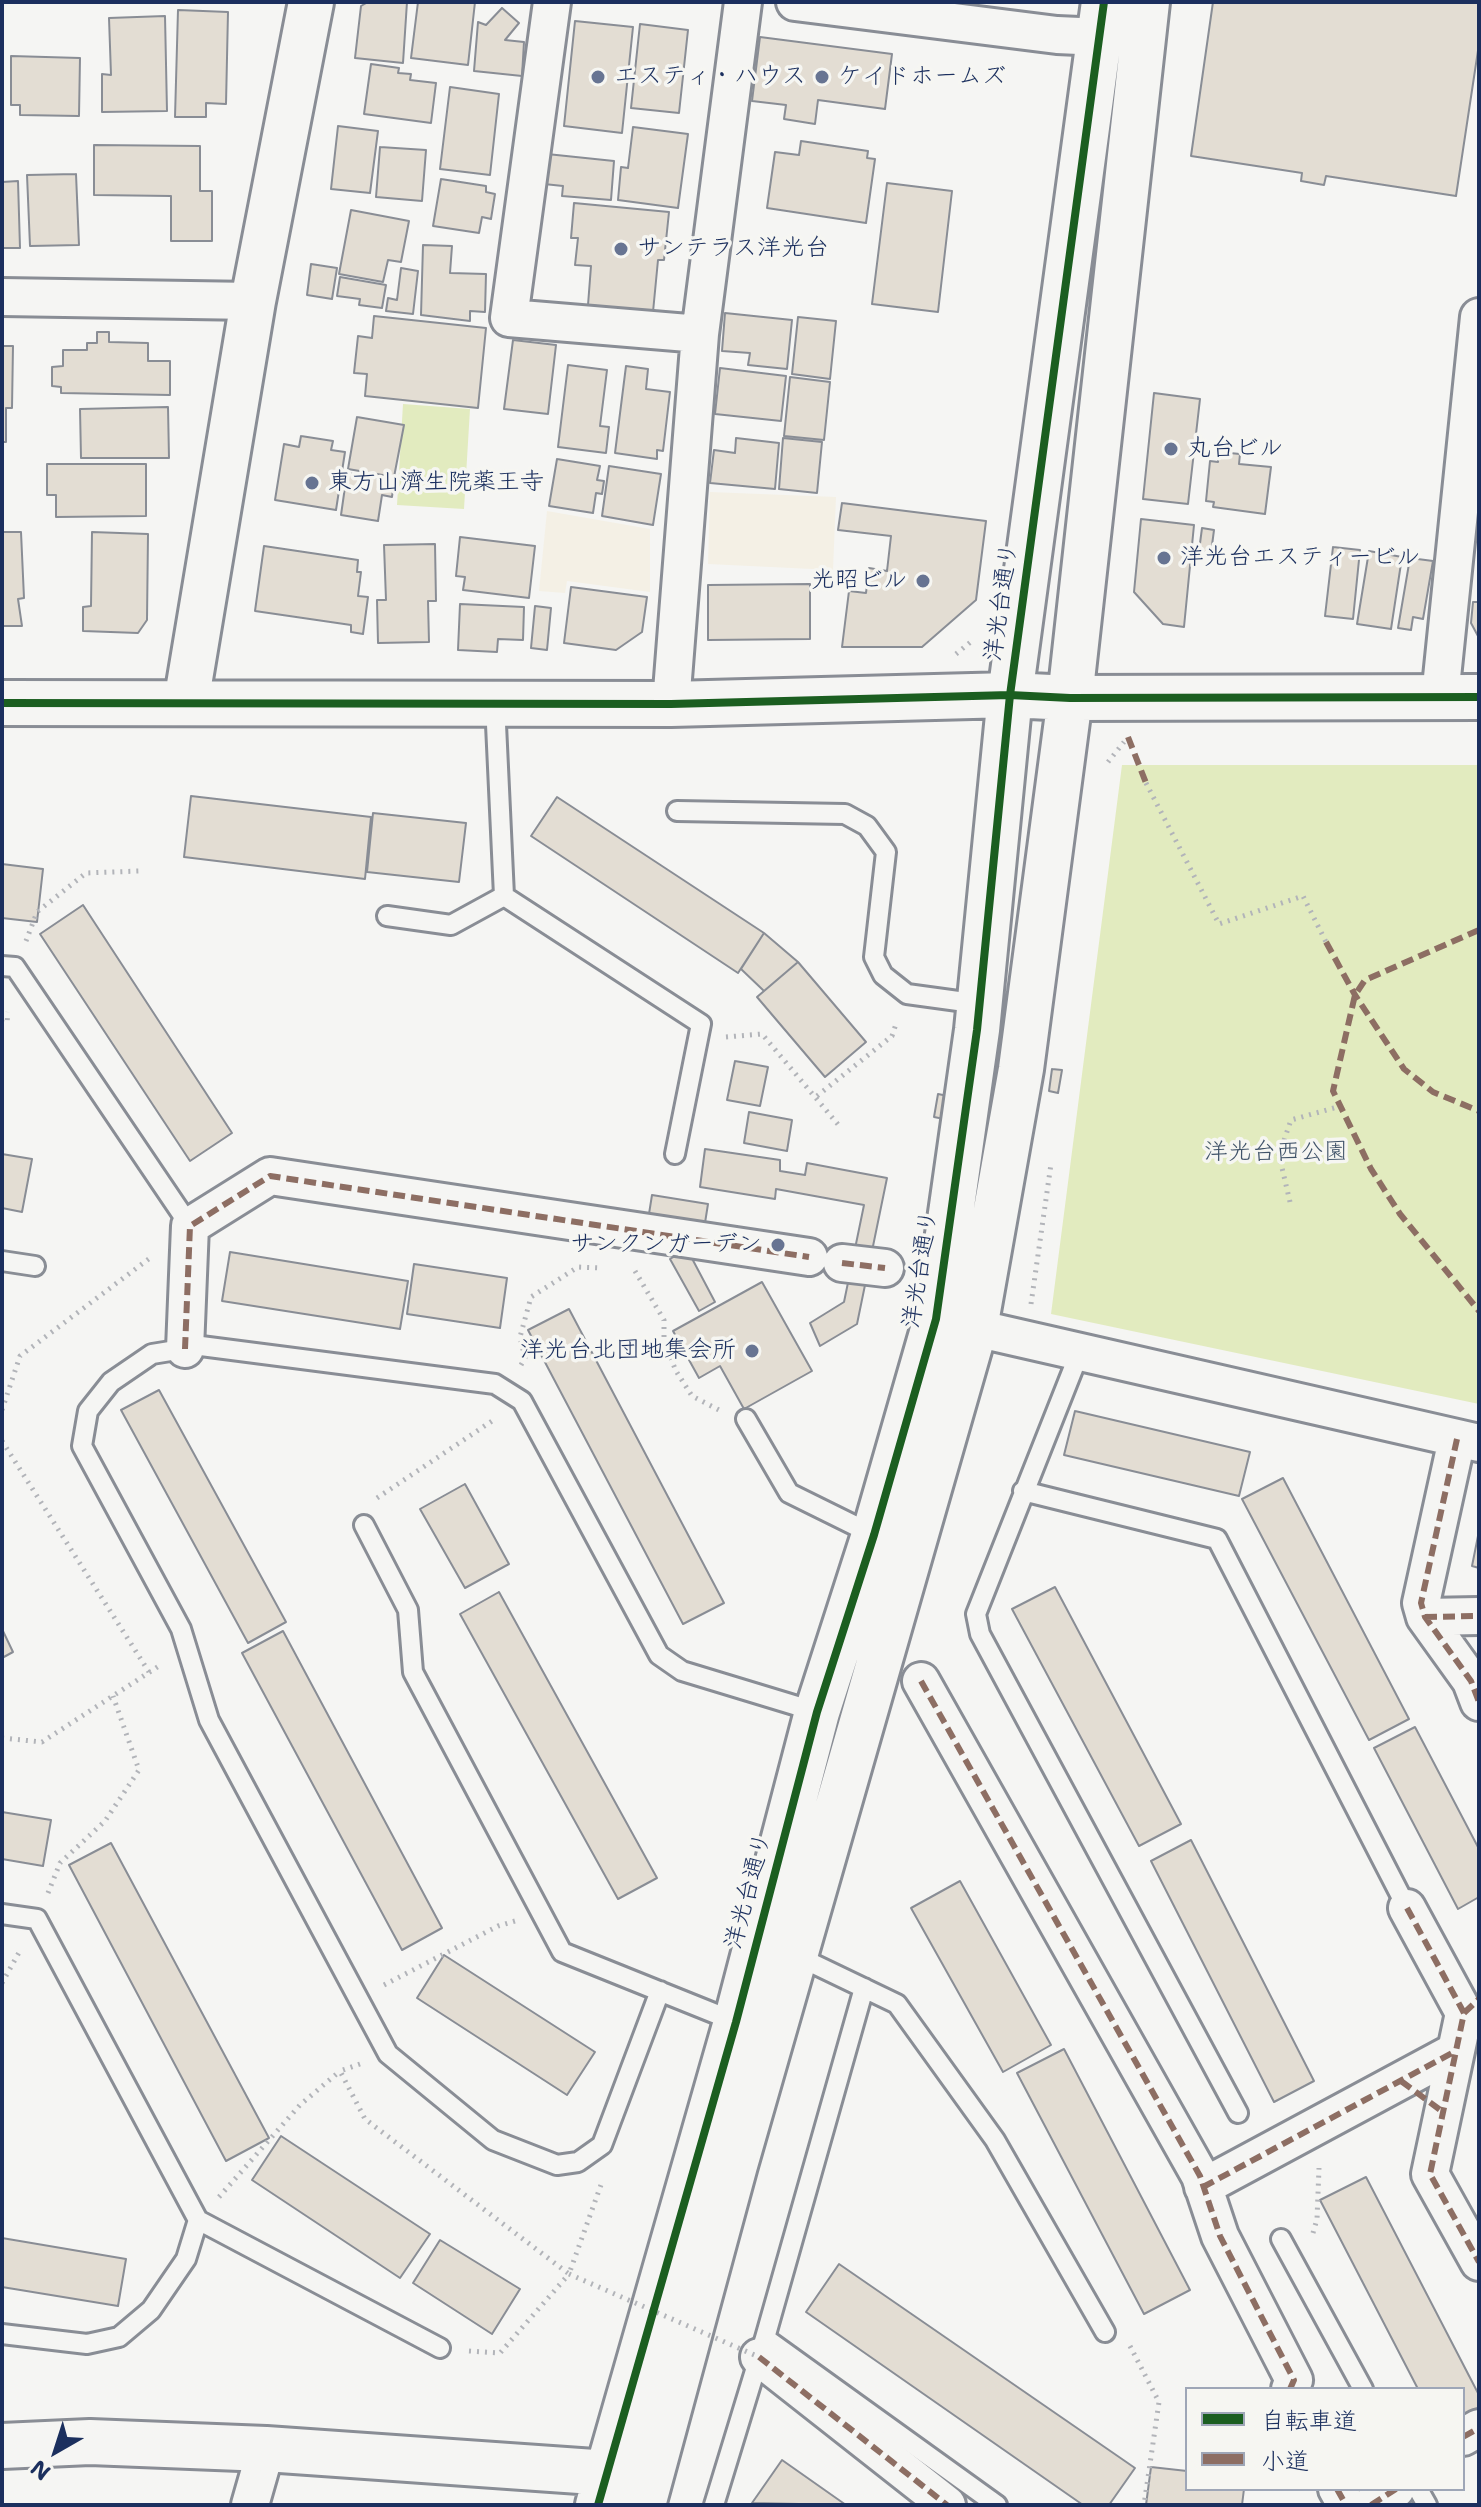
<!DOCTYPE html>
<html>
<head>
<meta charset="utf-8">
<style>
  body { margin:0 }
  #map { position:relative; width:1481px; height:2507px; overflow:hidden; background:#f5f5f3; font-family:"Shantell Sans","Klee One",sans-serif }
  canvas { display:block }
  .frame { position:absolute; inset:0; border:4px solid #1b2f5e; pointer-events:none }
  .legend { position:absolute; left:1185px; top:2387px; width:280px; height:104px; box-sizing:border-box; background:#f6f6f2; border:2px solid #9ea6b7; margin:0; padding:10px 14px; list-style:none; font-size:24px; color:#1b2f5e }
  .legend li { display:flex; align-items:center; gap:16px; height:40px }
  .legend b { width:40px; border:2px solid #9ea6b7 }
  .north { position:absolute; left:16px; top:2411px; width:80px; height:80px; -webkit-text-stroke:6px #f6f6f2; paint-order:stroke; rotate:219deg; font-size:22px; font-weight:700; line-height:32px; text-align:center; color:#1b2f5e }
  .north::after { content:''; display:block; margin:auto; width:28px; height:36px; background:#1b2f5e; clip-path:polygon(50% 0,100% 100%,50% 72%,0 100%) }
</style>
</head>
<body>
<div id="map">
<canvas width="1481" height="2507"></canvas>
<div class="frame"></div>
<ul class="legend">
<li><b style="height:10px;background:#1b5e20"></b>自転車道</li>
<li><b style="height:10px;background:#8d6e63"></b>小道</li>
</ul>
<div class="north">N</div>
</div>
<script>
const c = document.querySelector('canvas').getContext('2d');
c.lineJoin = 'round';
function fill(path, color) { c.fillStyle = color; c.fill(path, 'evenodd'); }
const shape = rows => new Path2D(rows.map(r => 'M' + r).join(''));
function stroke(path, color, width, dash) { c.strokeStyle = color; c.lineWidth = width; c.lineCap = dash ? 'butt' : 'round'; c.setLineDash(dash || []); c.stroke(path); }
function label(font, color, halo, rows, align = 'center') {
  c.font = font + ' "Shantell Sans","Klee One",sans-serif'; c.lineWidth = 7; c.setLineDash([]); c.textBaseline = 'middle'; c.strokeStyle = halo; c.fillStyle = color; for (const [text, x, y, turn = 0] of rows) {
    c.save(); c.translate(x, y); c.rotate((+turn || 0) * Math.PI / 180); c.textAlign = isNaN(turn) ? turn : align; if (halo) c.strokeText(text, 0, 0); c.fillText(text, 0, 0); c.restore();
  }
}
fill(shape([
  [710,492,836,497,833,570,708,564],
  [547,511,650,529,650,592,567,581,565,593,539,591]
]), '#f4f0e5');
fill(shape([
  [403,404,470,409,464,509,397,505],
  [1122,765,1479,765,1479,1404,1051,1314]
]), '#e2ebbf');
const building = shape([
  [368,2,407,2,403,63,355,58,361,6,368,2],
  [418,2,475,2,468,65,411,58,418,2],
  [1213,2,1479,2,1479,44,1456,196,1326,176,1324,185,1301,181,1302,173,1191,156,1213,2],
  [502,8,519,23,505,40,524,42,522,76,474,71,478,22,486,25,502,8],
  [178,10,228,12,226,104,206,103,206,117,175,117,178,10],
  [165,16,167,111,102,112,102,74,111,75,109,18,165,16],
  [575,21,633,27,622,133,564,126,575,21],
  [640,24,688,30,679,113,631,108,640,24],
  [760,37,892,54,885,109,818,100,815,124,784,119,786,105,752,101,760,37],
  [11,56,80,58,79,116,20,115,20,105,11,105,11,56],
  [371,64,399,68,398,73,411,74,410,80,436,83,431,123,364,114,371,64],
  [450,87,499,94,490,175,440,169,450,87],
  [338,126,378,131,370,193,331,189,338,126],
  [633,127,688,134,678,208,618,200,621,167,628,168,633,127],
  [801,141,868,151,867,158,875,159,866,223,767,208,775,152,799,155,801,141],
  [94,145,200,146,200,191,212,191,212,241,171,241,171,196,94,195,94,145],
  [380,147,426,150,422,201,376,197,380,147],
  [547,154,614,161,611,200,562,196,563,186,544,184,547,154],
  [76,174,79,245,30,246,27,175,76,174],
  [441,179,486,186,486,192,495,194,491,219,482,217,479,233,433,226,441,179],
  [18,181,20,248,2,248,2,182,18,181],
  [887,183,952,191,938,312,872,304,887,183],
  [574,203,669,212,664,260,658,260,653,312,588,305,591,266,575,265,578,238,571,238,574,203],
  [351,210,409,221,401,262,388,260,383,282,339,274,351,210],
  [423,245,452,246,450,273,486,274,485,312,470,311,470,321,421,315,423,245],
  [311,264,337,268,332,299,307,295,311,264],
  [401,268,418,271,413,314,386,311,388,298,397,300,401,268],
  [340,277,386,285,382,308,359,305,360,299,337,296,340,277],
  [725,313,792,320,787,369,748,365,750,353,722,351,725,313],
  [374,316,486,328,478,408,365,396,367,374,354,373,358,336,372,338,374,316],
  [798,317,836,321,830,379,792,374,798,317],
  [97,332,109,332,109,342,148,343,148,361,170,361,170,395,61,393,61,387,52,386,52,367,63,366,63,350,87,350,87,343,97,343,97,332],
  [513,340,556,345,548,414,504,409,513,340],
  [2,346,13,346,12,408,6,408,6,442,2,442,2,346],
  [568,365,607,370,600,426,609,427,606,453,558,447,568,365],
  [626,366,648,369,646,389,670,392,663,451,657,450,657,459,615,453,626,366],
  [720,368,786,376,781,421,715,414,720,368],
  [790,377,830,382,824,440,784,436,790,377],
  [1154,393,1200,399,1188,504,1143,499,1154,393],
  [168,407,169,458,81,458,80,409,168,407],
  [357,417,404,425,394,477,348,469,357,417],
  [301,436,333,441,331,450,345,452,336,510,275,500,284,444,299,447,301,436],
  [736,438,779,443,775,489,710,483,714,450,735,453,736,438],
  [783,438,822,442,817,493,779,489,783,438],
  [1219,452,1240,454,1239,464,1271,467,1265,514,1213,507,1214,502,1206,501,1210,461,1218,462,1219,452],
  [557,459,600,466,597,480,604,481,602,494,596,493,593,513,549,506,557,459],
  [47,464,146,464,146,516,56,517,56,495,47,495,47,464],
  [609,466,661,474,653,525,602,516,609,466],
  [347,473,394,481,392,497,382,495,378,521,341,515,347,473],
  [842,503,986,521,976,600,922,647,842,647,849,591,866,593,869,568,887,571,891,536,838,530,842,503],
  [1141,519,1194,525,1184,627,1163,624,1134,592,1141,519],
  [1202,528,1214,530,1211,553,1199,551,1202,528],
  [2,532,21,532,24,598,18,599,22,626,2,626,2,532],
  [92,532,148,534,147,620,138,633,83,631,83,607,91,606,92,532],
  [460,537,535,546,529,598,463,590,465,577,456,576,460,537],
  [435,544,436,601,428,601,429,642,378,643,377,600,386,600,384,545,435,544],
  [264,546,358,560,357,572,361,572,358,596,368,597,363,634,351,632,351,625,255,611,264,546],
  [1333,547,1360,550,1353,619,1325,616,1333,547],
  [1369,551,1402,557,1391,629,1357,624,1369,551],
  [1410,558,1433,561,1423,619,1413,617,1411,630,1398,628,1410,558],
  [810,584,810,639,708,640,708,585,810,584],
  [571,587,647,597,642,632,616,650,564,643,571,587],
  [1473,602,1479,602,1479,638,1471,623,1473,602],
  [460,604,524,607,523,640,498,639,497,652,458,650,460,604],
  [535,606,551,608,547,650,531,648,535,606],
  [191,796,371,817,365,879,184,857,191,796],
  [557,797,764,933,738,973,531,836,557,797],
  [373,813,466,823,459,882,367,872,373,813],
  [2,864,43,869,37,922,2,918,2,864],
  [83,905,232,1133,190,1161,40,934,83,905],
  [764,933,798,962,764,991,741,969,764,933],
  [798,962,866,1042,825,1077,757,997,798,962],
  [735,1061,768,1067,760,1106,727,1100,735,1061],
  [1052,1069,1062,1070,1058,1093,1049,1091,1052,1069],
  [938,1094,948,1096,944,1119,934,1117,938,1094],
  [749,1112,792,1120,787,1151,744,1143,749,1112],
  [705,1149,780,1160,780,1171,805,1175,807,1163,887,1178,857,1324,820,1346,810,1323,844,1302,864,1205,776,1189,775,1199,700,1187,705,1149],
  [2,1154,32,1159,22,1212,2,1208,2,1154],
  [652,1195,708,1204,701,1248,645,1239,652,1195],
  [687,1249,715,1302,699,1311,670,1259,687,1249],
  [230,1252,408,1281,400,1329,222,1301,230,1252],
  [414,1264,507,1278,500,1328,407,1314,414,1264],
  [762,1282,812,1371,744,1409,720,1366,699,1378,673,1331,762,1282],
  [569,1309,724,1603,683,1624,528,1330,569,1309],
  [159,1390,286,1622,248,1643,121,1410,159,1390],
  [1075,1411,1250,1452,1239,1496,1064,1455,1075,1411],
  [1283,1478,1409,1719,1369,1740,1242,1499,1283,1478],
  [465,1484,509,1564,465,1588,420,1509,465,1484],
  [1479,1531,1479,1568,1472,1566,1479,1531],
  [1055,1587,1181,1824,1139,1846,1012,1609,1055,1587],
  [499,1592,657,1878,618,1899,460,1614,499,1592],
  [2,1629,13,1652,2,1658,2,1629],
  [283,1631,442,1928,402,1950,242,1653,283,1631],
  [1415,1727,1479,1849,1479,1897,1458,1909,1374,1748,1415,1727],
  [2,1812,51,1820,43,1866,2,1859,2,1812],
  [1191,1840,1314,2081,1274,2102,1151,1861,1191,1840],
  [111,1843,269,2138,226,2161,69,1865,111,1843],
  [960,1881,1051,2045,1003,2072,911,1908,960,1881],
  [444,1955,595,2052,567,2095,417,1998,444,1955],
  [1064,2049,1190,2290,1144,2314,1017,2073,1064,2049],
  [281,2136,430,2234,400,2278,252,2180,281,2136],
  [1366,2177,1479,2395,1479,2408,1463,2416,1463,2389,1418,2389,1320,2200,1366,2177],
  [2,2238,126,2259,118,2306,2,2287,2,2238],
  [440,2240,520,2289,492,2334,413,2283,440,2240],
  [839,2264,1135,2468,1109,2505,1083,2505,806,2312,839,2264],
  [782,2460,846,2505,752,2503,782,2460],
  [1151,2467,1187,2471,1187,2489,1244,2489,1242,2505,1146,2505,1151,2467]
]);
fill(building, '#e3ddd3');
stroke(building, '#898d95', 2);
const lane = shape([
  [495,703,504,896,701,1024,675,1154],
  [677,811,845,814,867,826,886,852,874,957,883,975,907,994,980,1004],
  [387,916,451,925,504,896],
  [2,966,15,967,190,1226],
  [2,1261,35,1266],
  [1079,1354,976,1614,980,1634,1238,2113],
  [746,1419,789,1493,874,1535],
  [1023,1491,1217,1539,1407,1908],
  [364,1525,408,1610,413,1672,562,1952,736,2022],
  [2,1914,37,1919,198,2220,440,2348],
  [795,1955,897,2004,995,2140,1105,2332],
  [660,1991,602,2145,578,2162,557,2165,493,2140,388,2054,209,1720,181,1629,82,1446,88,1411,111,1382,152,1354,201,1346,495,1384,522,1401,659,1655,682,1671,817,1712],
  [1281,2239,1363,2389],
  [2,2334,87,2344,119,2337,151,2310,186,2259,198,2220],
  [765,2338,997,2505],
  [1418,2489,1427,2505],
  [714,2505,765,2338,864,1988]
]);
const street = shape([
  [552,2,509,318,700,334],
  [795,2,1057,35,1124,38],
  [2,297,253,301],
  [1440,697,1479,317],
  [671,704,700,334,743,2],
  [842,1263,885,1268],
  [949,1322,1479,1443],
  [185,1349,190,1226,270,1176,809,1257],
  [1457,1439,1421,1603,1425,1617,1471,1681,1479,1702],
  [1425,1617,1479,1616],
  [921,1681,1200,2176,1220,2236,1294,2380,1290,2389],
  [1407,1908,1464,2013,1430,2174,1479,2262],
  [1203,2187,1454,2052],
  [759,2357,947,2505],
  [1463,2437,1479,2428],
  [1337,2489,1346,2505],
  [250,2505,266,2449],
  [1371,2505,1396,2489]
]);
const secondary = shape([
  [2,703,671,704,1010,695,1070,698,1479,697],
  [186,703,253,301,311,2],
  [2,2446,90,2442,266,2449,637,2475],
  [598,2505,736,2022,817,1712,874,1535,936,1319,977,1030,1010,695,1104,2],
  [643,2505,735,2165,975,1328,1021,1069,1070,698,1147,2]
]);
stroke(lane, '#898d95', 24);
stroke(street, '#898d95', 42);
stroke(secondary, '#898d95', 50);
stroke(shape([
  [956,654,973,640],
  [1108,762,1124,742],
  [1146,783,1219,924,1303,896,1326,942],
  [26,941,37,912,86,873,139,871],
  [2,1022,7,1023,8,1012],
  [726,1037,762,1034,841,1128],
  [817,1096,892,1036,897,1021],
  [1290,1202,1279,1155,1291,1120,1341,1106],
  [635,1271,664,1320,664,1341,676,1371,692,1396,719,1410],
  [1031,1304,1051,1164],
  [521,1365,525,1358,520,1337,531,1297,578,1267,602,1268],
  [2,1410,20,1356,150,1258],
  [2,1441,149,1672],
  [377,1498,495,1419],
  [2,1738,42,1742,162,1664],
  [48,1893,60,1863,105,1821,139,1770,113,1696],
  [2,1983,21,1949],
  [384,1985,498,1926,515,1921],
  [360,2064,340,2071,365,2119,569,2274,602,2182],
  [219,2197,300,2105,340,2071],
  [1313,2233,1317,2219,1319,2168],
  [1130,2346,1159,2402,1144,2505],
  [469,2351,500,2353,569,2274]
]), '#b2b4b9', 5, [2, 6]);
stroke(lane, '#f5f5f3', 18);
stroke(street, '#f5f5f3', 36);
stroke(secondary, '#f5f5f3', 44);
stroke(shape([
  [569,2274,759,2357]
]), '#b2b4b9', 5, [2, 6]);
stroke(shape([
  [1128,737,1146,783],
  [1479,930,1365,980,1355,995,1333,1091,1371,1169,1400,1214,1479,1311],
  [1326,942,1355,995,1404,1069,1433,1092,1479,1111],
  [842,1263,885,1268],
  [185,1349,190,1226,270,1176,809,1257],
  [1457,1439,1421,1603,1425,1617,1471,1681,1479,1702],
  [1425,1617,1479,1616],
  [921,1681,1200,2176,1220,2236,1294,2380,1290,2389],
  [1407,1908,1464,2013,1430,2174,1479,2262],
  [1464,2013,1479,1999],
  [1401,2081,1443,2112],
  [1203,2187,1454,2052],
  [759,2357,947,2505],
  [1463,2437,1479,2428],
  [1337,2489,1346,2505],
  [1371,2505,1396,2489]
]), '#8d6e63', 6, [12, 6]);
stroke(shape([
  [2,703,671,704,1010,695,1070,698,1479,697],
  [598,2505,736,2022,817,1712,874,1535,936,1319,977,1030,1010,695,1104,2]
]), '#1b5e20', 8);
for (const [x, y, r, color] of [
  [598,77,8,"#677492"],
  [822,77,8,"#677492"],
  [621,249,8,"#677492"],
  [1171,449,8,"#677492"],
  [312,483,8,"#677492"],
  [1164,558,8,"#677492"],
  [923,581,8,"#677492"],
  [778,1245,8,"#677492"],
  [752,1351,8,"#677492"]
]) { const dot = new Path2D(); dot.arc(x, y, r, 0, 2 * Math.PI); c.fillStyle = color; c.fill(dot); stroke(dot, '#f6f6f2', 3); }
label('24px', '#1b2f5e', '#f6f6f2', [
  ["エスティ・ハウス",614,77],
  ["ケイドホームズ",838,77],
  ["サンテラス洋光台",637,249],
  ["丸台ビル",1187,449],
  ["東方山濟生院薬王寺",328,483],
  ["洋光台エスティービル",1180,558],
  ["光昭ビル",907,581,"right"],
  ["サンクンガーデン",762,1245,"right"],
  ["洋光台北団地集会所",736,1351,"right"]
], 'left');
label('24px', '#1b2f5e', '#f6f6f2', [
  ["洋光台通り",1002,602,-82],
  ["洋光台通り",921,1269,-81],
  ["洋光台通り",749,1891,-75]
]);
label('24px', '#405369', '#f6f6f2', [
  ["洋光台西公園",1276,1153]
]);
</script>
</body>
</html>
